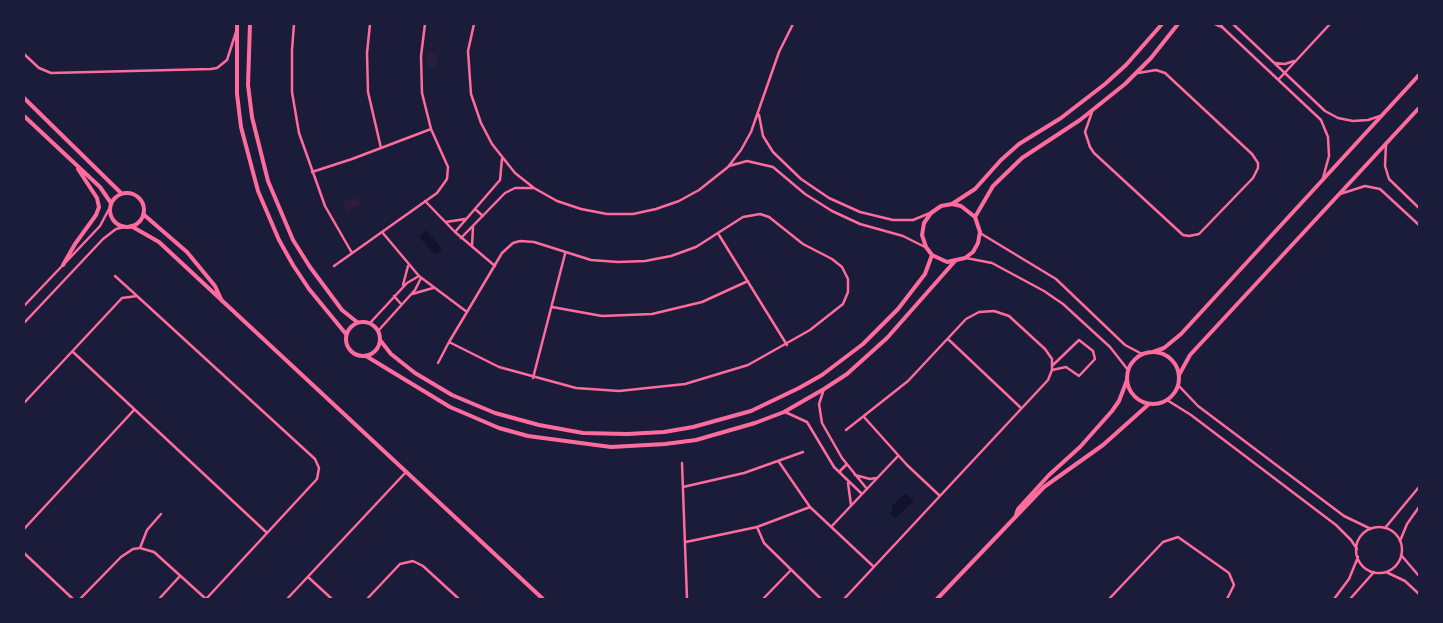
<!DOCTYPE html>
<html>
<head>
<meta charset="utf-8">
<style>
  body { margin:0 }
  #map { position:relative; width:1443px; height:623px; overflow:hidden; background:#1b1b3a; font-family:Roboto,sans-serif }
  canvas { display:block }
  .frame { position:absolute; inset:0; border:25px solid #1b1b3a; pointer-events:none }
</style>
</head>
<body>
<div id="map">
<canvas width="1443" height="623"></canvas>
<div class="frame"></div>
</div>
<script>
const c = document.querySelector('canvas').getContext('2d');
c.lineJoin = 'round';
function fill(path, color) { c.fillStyle = color; c.fill(path, 'evenodd'); }
const shape = rows => new Path2D(rows.map(r => 'M' + r).join(''));
function stroke(path, color, width, dash) { c.strokeStyle = color; c.lineWidth = width; c.lineCap = dash ? 'butt' : 'round'; c.setLineDash(dash || []); c.stroke(path); }
fill(shape([
  [427,53,437,54,436,68,426,66],
  [356,197,361,204,347,212,342,203]
]), '#2a1e3b');
fill(shape([
  [426,230,442,249,435,255,419,237],
  [905,493,914,501,895,518,890,513,893,510,891,507]
]), '#12122b');
stroke(shape([
  [294,24,292,50,292,92,299,133,325,206,352,253],
  [370,24,367,53,368,92,381,148],
  [474,24,468,51,471,94,481,123,492,144,515,173,534,188,557,201,581,209,607,214,633,214,656,209,679,201,699,190,728,167,741,150,751,132,779,52,793,24],
  [1233,24,1325,111,1338,118,1353,121,1368,120,1380,116],
  [1221,26,1321,120,1328,137,1329,156,1323,178],
  [24,54,39,68,51,73,211,69,217,68,227,60,236,32],
  [1275,63,1285,64,1294,61],
  [1279,79,1330,24],
  [1092,112,1085,132,1090,147,1094,153,1183,235,1189,236,1199,234,1253,178,1258,168,1258,163,1252,154,1165,73,1156,70,1138,73],
  [759,115,763,136,773,152,801,179,829,198,860,212,893,220,913,220,930,213],
  [1386,144,1385,166,1389,179,1419,208],
  [729,166,747,161,773,167,805,194,832,211,860,224,903,236,925,247],
  [312,172,352,159,431,129],
  [1340,194,1365,186,1380,189,1419,225],
  [425,201,455,232,495,266],
  [475,209,483,216],
  [446,222,465,219],
  [382,232,419,276,467,312],
  [455,232,500,180,502,159],
  [980,233,1056,279,1125,345,1142,354],
  [719,235,787,345],
  [461,238,505,193,515,188,534,188],
  [472,246,473,227],
  [966,258,992,263,1044,291,1063,304,1110,347,1128,370],
  [66,262,100,226,109,209],
  [334,266,437,193,447,179,448,167,431,129,422,93,421,56,425,24],
  [115,276,136,295],
  [403,285,408,266],
  [412,294,433,288],
  [394,296,401,304],
  [24,306,62,266],
  [552,307,602,316,652,314,702,302,748,281],
  [24,323,103,239,116,229,124,227],
  [370,323,407,283,419,276],
  [378,331,415,290,421,278],
  [948,339,1021,408],
  [73,352,266,532],
  [438,363,449,342,467,312,502,253,513,243,520,241,534,242,591,260,618,262,645,261,671,256,696,247,743,217,760,214,769,217,803,244,832,259,842,267,848,279,848,292,843,304,810,330,748,365,685,384,619,391,576,388,499,367,449,342],
  [1052,370,1066,367,1079,376,1095,359,1093,351,1079,340,1053,365],
  [533,378,565,254],
  [1178,385,1198,406,1344,516,1371,529],
  [824,389,819,404,822,423,842,458,867,489],
  [1167,400,1191,415,1336,525,1351,540,1357,549],
  [24,403,122,298,137,296,315,459,319,468,317,479,206,599],
  [785,412,807,422,834,467,862,494],
  [864,417,907,465,940,496],
  [779,462,810,507,874,567],
  [682,463,687,599],
  [839,472,847,464],
  [855,475,870,479,876,478],
  [848,483,851,505],
  [683,487,744,473,803,452],
  [757,527,764,543,821,599],
  [831,527,898,456],
  '1356 550a23 23 0 1 1 46 0a23 23 0 1 1-46 0Z',
  [1385,528,1419,487],
  [24,529,134,410],
  [1400,541,1407,524,1419,507],
  [686,542,757,527,810,507],
  [140,548,147,530,161,514],
  [24,553,73,599],
  [1401,555,1419,576],
  [1386,572,1405,581,1419,594],
  [308,577,332,599],
  [80,599,121,557,133,549,140,548,154,552,206,599],
  [159,599,180,576],
  [287,599,406,472],
  [367,599,400,564,413,561,423,566,459,599],
  [763,599,790,571],
  [844,599,1048,380,1052,370,1052,359,1045,349,1009,316,994,311,979,312,966,319,908,381,846,430],
  [1109,599,1163,542,1178,537,1229,573,1234,585,1227,599],
  [1334,599,1349,579,1358,557],
  [1350,599,1374,572]
]), '#ff6b9d', 2.5);
stroke(shape([
  [237,24,237,94,241,127,258,191,279,240,293,265,309,289,346,334],
  [250,24,248,85,252,117,268,181,293,240,310,267,342,310,357,322],
  [1216,24,1221,26],
  [24,98,121,193],
  [24,116,100,187,111,203],
  '110 210a17 17 0 1 1 34 0a17 17 0 1 1-34 0Z',
  [952,204,975,189,1001,160,1019,144,1061,118,1105,84,1126,65,1162,24],
  [143,214,187,252,215,286,222,301],
  [975,217,961,206,952,204,941,206,931,213,924,223,922,235,926,247,932,255,947,262,965,258,973,252,978,243,980,232,975,217,993,186,1022,158,1080,120,1125,84,1151,58,1178,24],
  [131,226,159,242,543,599],
  [63,265,75,244,96,215,99,207,97,198,78,169],
  '346 339a17 17 0 1 1 34 0a17 17 0 1 1-34 0Z',
  [380,340,391,354,415,373,452,395,495,413,539,425,583,433,627,434,664,432,693,427,751,411,799,388,822,375,863,344,898,309,925,274,932,255],
  '1127 378a26 26 0 1 1 52 0a26 26 0 1 1-52 0Z',
  [1153,352,1164,348,1181,334,1419,75],
  [366,356,450,407,499,428,528,436,611,447,665,444,696,440,755,423,784,412,824,389,847,374,887,338,955,261],
  [1179,375,1190,355,1419,108],
  [1016,515,1018,509,1049,475,1080,447,1112,411,1119,401,1127,380],
  [937,599,1044,487,1103,445,1149,404]
]), '#ff6b9d', 4);
</script>
</body>
</html>
